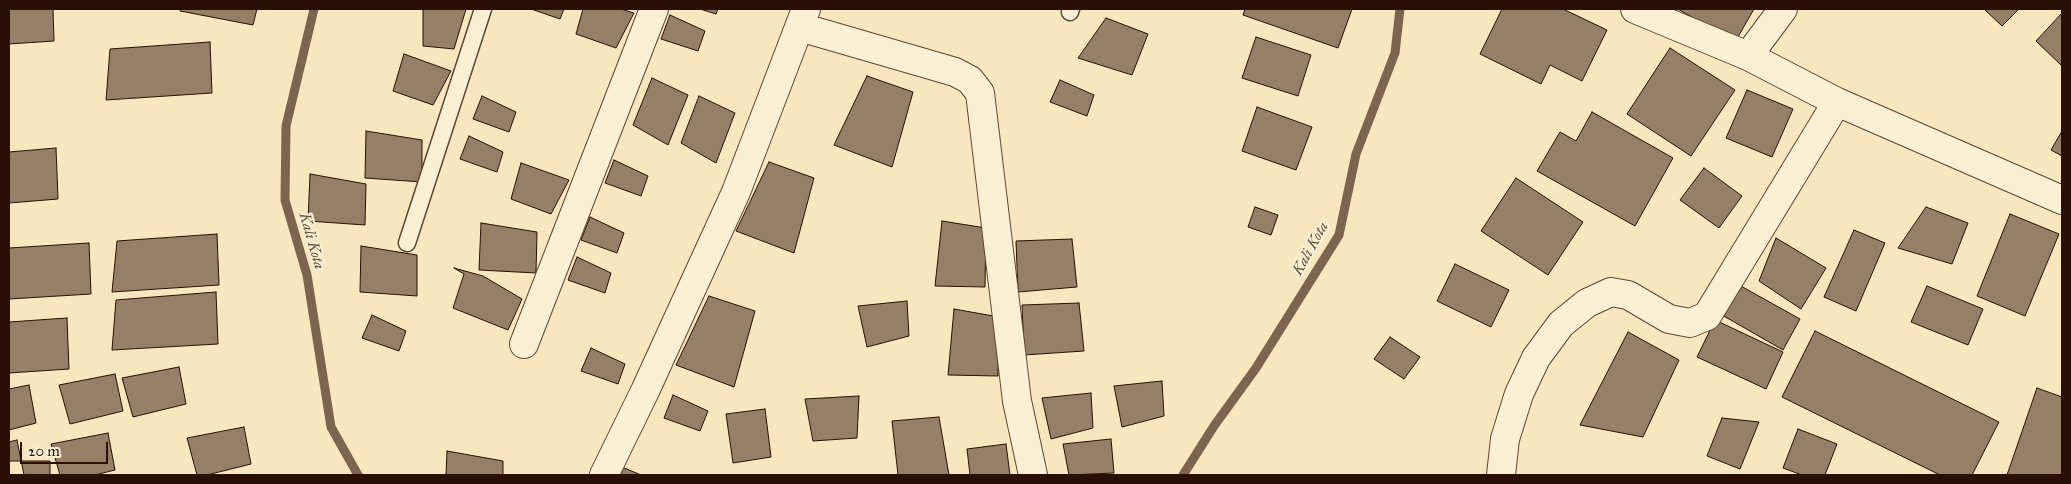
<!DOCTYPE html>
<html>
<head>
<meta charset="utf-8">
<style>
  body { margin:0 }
  #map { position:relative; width:2071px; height:484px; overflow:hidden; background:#f8e6bf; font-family:"IM FELL Great Primer",serif }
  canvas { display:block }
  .frame { position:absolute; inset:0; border:10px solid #2a0f05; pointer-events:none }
  .scale { position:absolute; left:20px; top:442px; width:88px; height:22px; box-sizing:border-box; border:2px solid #2a0f05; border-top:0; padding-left:6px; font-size:15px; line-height:18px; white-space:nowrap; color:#2a0f05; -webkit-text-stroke:4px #faefd5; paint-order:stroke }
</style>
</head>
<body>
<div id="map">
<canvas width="2071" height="484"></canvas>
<div class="frame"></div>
<div class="scale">20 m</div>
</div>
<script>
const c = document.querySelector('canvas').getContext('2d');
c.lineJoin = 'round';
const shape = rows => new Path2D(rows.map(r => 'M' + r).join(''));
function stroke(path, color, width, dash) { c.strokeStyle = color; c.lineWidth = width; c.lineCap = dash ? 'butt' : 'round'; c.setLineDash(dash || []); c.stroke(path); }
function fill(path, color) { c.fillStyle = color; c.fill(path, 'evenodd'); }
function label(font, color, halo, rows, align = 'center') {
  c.font = font + ' "IM FELL Great Primer",serif'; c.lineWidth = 4.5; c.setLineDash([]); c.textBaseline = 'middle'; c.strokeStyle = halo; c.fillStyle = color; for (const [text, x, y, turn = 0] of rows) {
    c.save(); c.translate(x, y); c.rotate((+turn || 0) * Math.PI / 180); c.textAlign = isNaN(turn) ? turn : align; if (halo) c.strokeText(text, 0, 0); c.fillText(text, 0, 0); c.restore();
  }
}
stroke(shape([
  [314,9,286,126,285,200,307,275,331,427,358,475],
  [1183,475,1214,426,1256,368,1339,235,1356,154,1395,53,1400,9]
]), '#7c644f', 9);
const building = shape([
  [9,9,53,9,54,41,9,44,9,9],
  [181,9,257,9,253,25,180,11,181,9],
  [423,9,466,9,454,49,423,46,423,9],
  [531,9,564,9,560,19,531,9],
  [583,9,621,9,634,13,616,48,576,34,583,9],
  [700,9,718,9,716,14,700,9],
  [1245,9,1352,9,1338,48,1243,15,1245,9],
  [1502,9,1563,9,1607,30,1582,81,1550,65,1541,84,1480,54,1502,9],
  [1678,9,1754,9,1735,42,1678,9],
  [1984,9,2019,9,2002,26,1984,9],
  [2062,13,2062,66,2036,41,2062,13],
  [670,15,705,31,698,51,661,39,670,15],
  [1106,18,1148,34,1132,75,1078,58,1106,18],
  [1256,37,1311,55,1298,96,1242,78,1256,37],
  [210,42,212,93,106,100,110,49,210,42],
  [1670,48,1735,90,1691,156,1627,114,1670,48],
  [404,54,451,71,433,105,393,91,404,54],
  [867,76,913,92,892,167,834,145,867,76],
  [652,78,688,95,668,145,633,125,652,78],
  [1060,80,1094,95,1087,116,1050,102,1060,80],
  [1747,90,1793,109,1772,157,1726,138,1747,90],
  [482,96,516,112,509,132,473,119,482,96],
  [699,96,735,113,716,163,681,143,699,96],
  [1257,107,1312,127,1296,170,1242,151,1257,107],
  [1592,112,1673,158,1635,226,1537,171,1560,132,1576,141,1592,112],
  [366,131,422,140,422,182,365,178,366,131],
  [2062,131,2062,156,2051,150,2062,131],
  [469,136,503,152,497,172,460,159,469,136],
  [56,148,58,199,9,203,9,152,56,148],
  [614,160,648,176,641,196,605,183,614,160],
  [769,162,814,178,794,253,736,231,769,162],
  [521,163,569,180,551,214,511,199,521,163],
  [1704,168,1742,196,1719,228,1680,200,1704,168],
  [310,174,366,184,365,225,308,221,310,174],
  [1516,178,1583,222,1548,275,1481,231,1516,178],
  [1255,207,1278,215,1271,235,1248,227,1255,207],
  [1926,207,1968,223,1952,264,1898,248,1926,207],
  [2010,214,2059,234,2025,316,1977,296,2010,214],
  [590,217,624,233,617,253,581,240,590,217],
  [942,221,986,228,985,287,935,286,942,221],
  [481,223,537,232,536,273,479,270,481,223],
  [1854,230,1885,243,1856,311,1824,297,1854,230],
  [217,234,219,285,112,292,117,241,217,234],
  [1776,238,1826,268,1801,309,1759,281,1776,238],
  [1072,239,1077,287,1018,292,1016,241,1072,239],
  [89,243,91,294,9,299,9,248,89,243],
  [361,246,417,255,417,296,360,292,361,246],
  [577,257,611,273,605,293,568,280,577,257],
  [1455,264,1509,290,1491,327,1437,301,1455,264],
  [454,268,483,276,522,299,508,330,453,308,464,274,454,268],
  [1739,285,1800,319,1783,350,1722,315,1739,285],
  [1927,286,1983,309,1968,345,1911,322,1927,286],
  [216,292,218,344,112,350,116,300,216,292],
  [709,296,755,311,734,387,676,365,709,296],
  [907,301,909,336,867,347,858,306,907,301],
  [1079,303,1084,351,1024,355,1022,305,1079,303],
  [954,309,999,317,998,376,948,375,954,309],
  [372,315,406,331,399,351,362,338,372,315],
  [67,318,69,369,9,373,9,322,67,318],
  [1715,320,1783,352,1766,389,1697,357,1715,320],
  [1815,331,1999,422,1972,475,1940,475,1782,397,1815,331],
  [1628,332,1679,360,1643,437,1580,425,1628,332],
  [1390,337,1420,357,1404,379,1374,359,1390,337],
  [591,348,625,364,618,384,581,371,591,348],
  [179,367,186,404,133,417,122,378,179,367],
  [115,374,123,411,70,424,59,385,115,374],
  [1162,381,1164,416,1122,427,1114,386,1162,381],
  [29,385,36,423,9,430,9,389,29,385],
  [2037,388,2062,397,2062,475,2007,475,2037,388],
  [1091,393,1093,428,1051,439,1042,398,1091,393],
  [673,395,708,411,700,431,664,418,673,395],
  [859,396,857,438,813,441,805,399,859,396],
  [765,409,771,457,733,463,726,414,765,409],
  [939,417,949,475,898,475,892,421,939,417],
  [1722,418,1759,422,1740,469,1707,456,1722,418],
  [244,427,251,464,207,475,197,475,187,438,244,427],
  [1798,429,1837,444,1825,475,1802,475,1783,468,1798,429],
  [108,433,115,470,95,475,60,475,51,444,108,433],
  [1111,439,1114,473,1069,475,1063,444,1111,439],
  [17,440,24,475,9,475,9,442,17,440],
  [1006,444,1010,475,970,475,967,449,1006,444],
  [447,451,503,461,503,475,446,475,447,451],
  [9,461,50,461,50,475,9,475,9,461],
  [617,465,641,475,613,475,617,465]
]);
fill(building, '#957f66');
stroke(building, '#2a0f05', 1);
const service = shape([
  [1070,12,1071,9],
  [407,243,483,9]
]);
const minor = shape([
  [800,27,955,72,970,80,980,93,1017,401,1033,475],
  [1748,56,1783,9],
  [1837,102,2062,200],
  [524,344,654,9],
  [604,475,645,391,736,192,806,9],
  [1501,475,1505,439,1519,394,1536,358,1561,324,1587,303,1611,292,1628,295,1669,319,1690,323,1707,316,1837,102,1748,56,1635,9]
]);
stroke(service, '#5e4534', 19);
stroke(minor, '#5e4534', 30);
stroke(service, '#faefd5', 16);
stroke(minor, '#faefd5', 28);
label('italic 15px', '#674f3c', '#faefd5', [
  ["Kali Kota",311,241,74],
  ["Kali Kota",1311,249,-61]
]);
</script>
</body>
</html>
